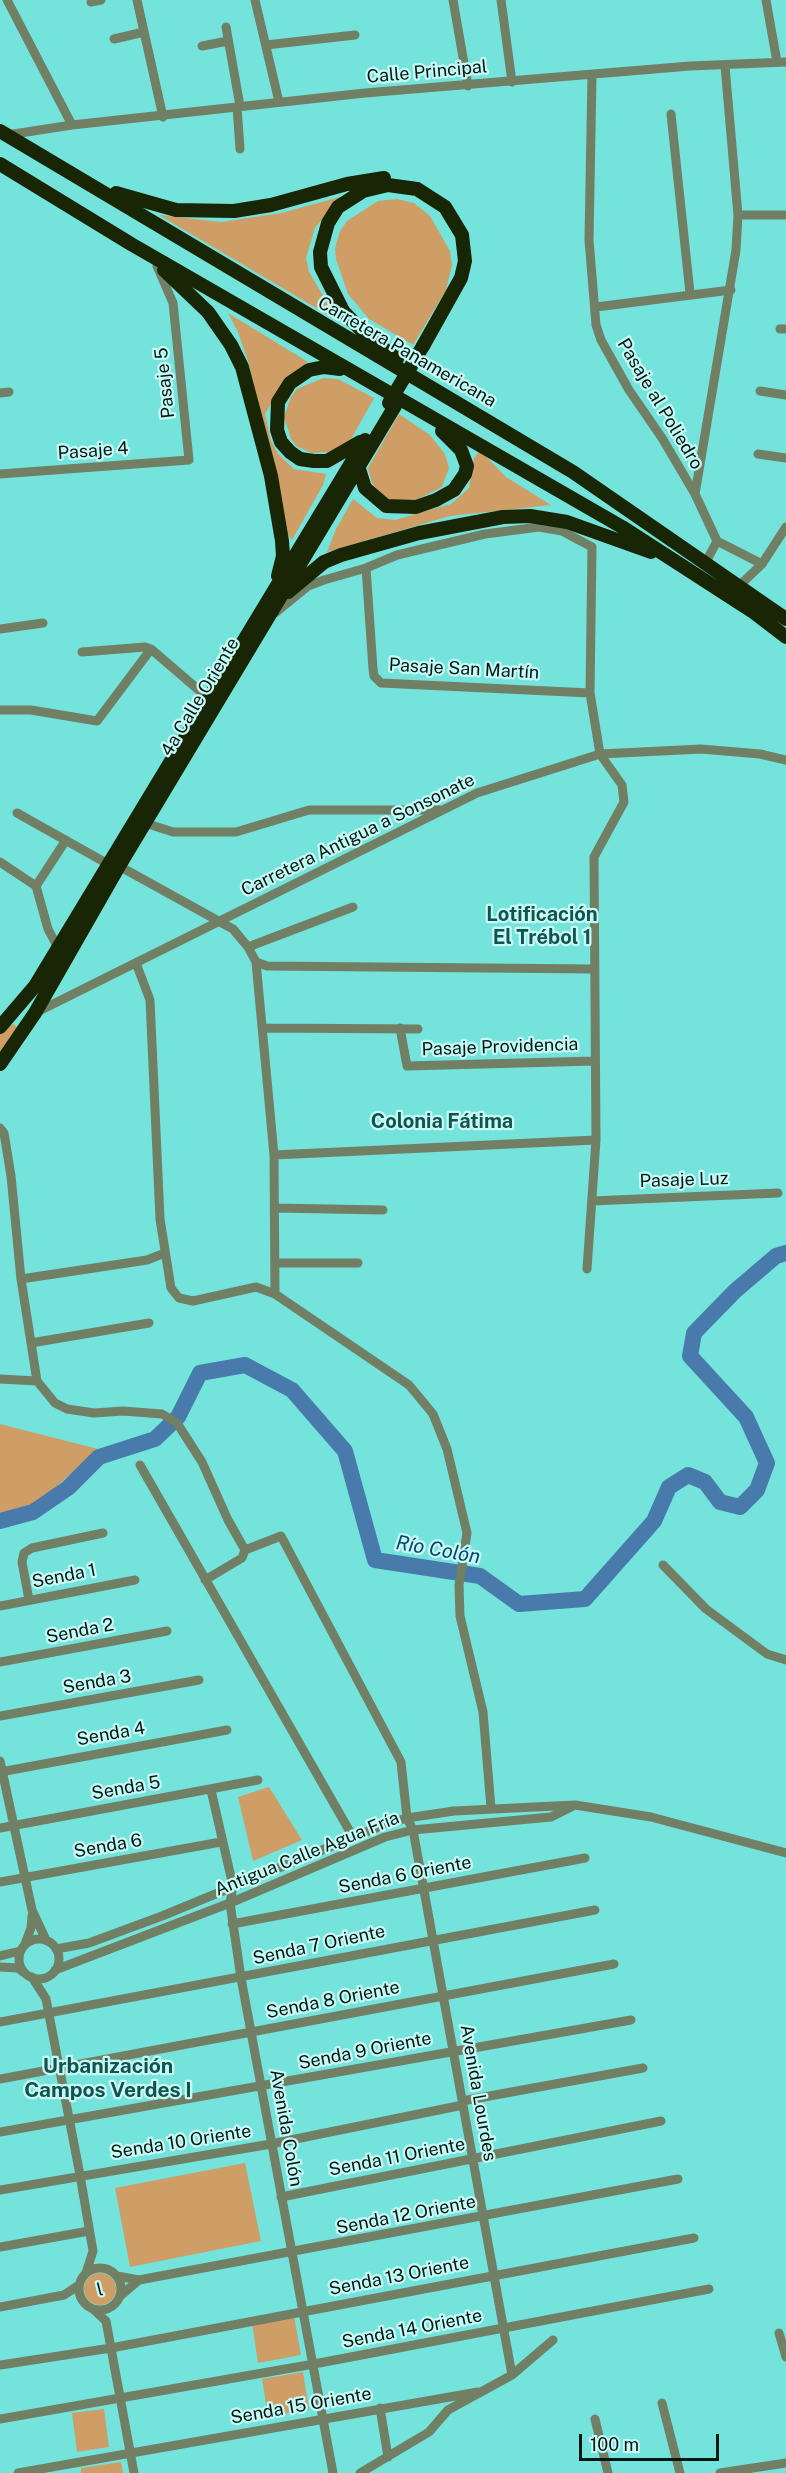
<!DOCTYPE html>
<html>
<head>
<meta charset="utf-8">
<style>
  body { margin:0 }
  #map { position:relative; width:786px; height:2473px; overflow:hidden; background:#73e3dc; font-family:"Public Sans",sans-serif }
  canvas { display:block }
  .scale { position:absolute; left:579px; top:2434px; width:140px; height:27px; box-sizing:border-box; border:3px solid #001715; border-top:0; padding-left:8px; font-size:18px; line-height:21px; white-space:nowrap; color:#001715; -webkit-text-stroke:4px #c7faf5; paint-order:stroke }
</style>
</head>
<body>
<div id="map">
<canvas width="786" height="2473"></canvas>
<div class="scale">100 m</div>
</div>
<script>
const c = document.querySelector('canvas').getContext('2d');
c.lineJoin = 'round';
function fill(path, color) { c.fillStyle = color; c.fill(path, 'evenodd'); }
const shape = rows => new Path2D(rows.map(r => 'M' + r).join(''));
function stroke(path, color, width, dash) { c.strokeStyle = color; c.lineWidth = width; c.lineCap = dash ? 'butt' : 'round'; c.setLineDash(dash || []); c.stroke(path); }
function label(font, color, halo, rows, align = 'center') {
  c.font = font + ' "Public Sans",sans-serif'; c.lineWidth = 4.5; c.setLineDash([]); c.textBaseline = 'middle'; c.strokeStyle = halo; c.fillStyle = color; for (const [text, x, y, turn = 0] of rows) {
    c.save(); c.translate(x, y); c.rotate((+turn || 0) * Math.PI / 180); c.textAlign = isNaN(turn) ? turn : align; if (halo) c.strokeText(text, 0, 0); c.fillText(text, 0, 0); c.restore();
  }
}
fill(shape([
  [340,197,315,228,306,258,309,272,331,309,333,318,159,215,221,222,281,213],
  [397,199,414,203,430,216,450,251,452,265,446,290,413,345,369,319,348,294,336,259,335,248,340,231,347,221,378,201],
  [228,313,308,362,284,381,265,414,271,441,278,454,294,469,326,474,323,485,292,540,286,532,249,364,238,332],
  [323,378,338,379,374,398,350,441,329,452,312,453,296,446,291,439,284,417,291,397,297,389],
  [399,414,430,435,445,454,449,468,442,487,412,502,388,500,380,494,372,483,368,468],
  [480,450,506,477,551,505,450,516,327,552,336,529,353,499,377,518,395,520,451,504,469,488,474,458],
  [13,1024,17,1027,0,1054,0,1033],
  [0,1424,98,1449,45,1497,29,1507,0,1515],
  [269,1787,302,1840,253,1861,238,1797],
  [245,2163,261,2241,130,2267,115,2188],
  '84 2289a16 16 0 1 1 32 0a16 16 0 1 1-32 0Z',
  [294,2316,301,2355,258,2363,252,2323],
  [303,2372,309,2410,268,2416,262,2379],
  [104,2409,109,2447,77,2452,72,2413],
  [121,2462,123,2473,81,2473,81,2468]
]), '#ce9e66');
stroke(shape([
  [0,1521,33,1512,68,1488,99,1457,155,1439,178,1417,200,1373,245,1365,292,1390,345,1451,375,1560,480,1576,519,1604,585,1599,654,1521,669,1487,688,1475,705,1482,720,1502,740,1507,757,1490,767,1463,746,1417,690,1356,694,1333,735,1291,776,1256,786,1253]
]), '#497aac', 16);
stroke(shape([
  [7,0,72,125],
  [137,0,163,117],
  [255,0,279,102],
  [453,0,468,86],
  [501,0,512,82],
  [766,0,777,62],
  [91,2,101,0],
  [226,27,240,106],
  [114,39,144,32],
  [266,45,355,35],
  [202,46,228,41],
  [592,75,589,240,596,325,601,340,629,390,662,438,695,494,717,541,706,562],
  [237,107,240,149],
  [671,114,690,293],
  [7,135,72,125,365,93,690,66,786,62],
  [738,215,786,215],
  [596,307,731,290],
  [780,329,786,329],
  [760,391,786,395],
  [0,393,9,392],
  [758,454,786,458],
  [0,474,189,460,173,303,157,266],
  [695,494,736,250,738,215,725,66],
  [717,541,762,564],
  [366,568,373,669,374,676,381,683,590,693],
  [740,585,762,564,786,527],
  [275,613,308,586,324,580,366,568,397,555,485,534,539,527,562,531,592,547,590,693,600,754,622,785,624,802,594,857,596,1140,587,1269],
  [0,629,43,623],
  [82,652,145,647,151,649],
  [0,710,31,710,97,721,151,649,208,698],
  [17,813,108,864],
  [145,823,173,832,236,832,309,810,440,810],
  [0,862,36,886,48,929,58,948],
  [119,866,233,929,248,947,256,962,274,1155,275,1294],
  [36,886,66,840],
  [248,947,353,907],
  [256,962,267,966,594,969],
  [136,963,150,1000,160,1219,171,1288,179,1298,193,1301,256,1287,275,1294,409,1385,433,1414,447,1449,467,1533,459,1585,460,1616,483,1712,491,1808],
  [37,1012,477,793,600,754,701,749,760,754,786,760],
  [263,1028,418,1029],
  [400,1028,407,1066,595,1061],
  [0,1128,4,1133,11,1176,21,1279,37,1381,0,1379],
  [274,1155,596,1140],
  [592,1201,778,1193],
  [275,1208,383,1210],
  [275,1263,358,1263],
  [21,1279,147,1260,165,1253],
  [31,1343,149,1323],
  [37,1381,55,1403,67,1409,94,1413,123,1411,162,1414,177,1423,202,1462,228,1520,245,1550],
  [140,1465,353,1837],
  [663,1565,706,1609,767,1654,786,1660],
  [205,1580,242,1558,245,1550,281,1536,401,1762,407,1818,413,1830,512,2375],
  [29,1600,22,1562,24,1553,32,1548,103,1533],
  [0,1606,135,1580],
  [0,1662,167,1631],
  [0,1716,199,1680],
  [0,1761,32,1910,46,1940],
  [0,1772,227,1730],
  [211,1790,233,1886,230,1903,241,1978,333,2473],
  [0,1828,258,1780],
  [0,1882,221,1842],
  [232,1924,585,1858],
  '19 1959a20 20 0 1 1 40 0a20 20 0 1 1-40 0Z',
  [25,1944,31,1928,32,1916],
  [56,1949,89,1943,162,1916,383,1825,407,1818,454,1811,575,1805,651,1817,786,1853],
  [0,1956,20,1951],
  [0,1967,18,1968,23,1972],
  [55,1970,230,1903,385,1837,413,1830,551,1817,573,1806],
  [32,1977,46,1999,80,2175,93,2251,86,2273],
  [0,2022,595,1910],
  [0,2079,614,1964],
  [462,2101,643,2068],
  [0,2132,631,2020],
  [0,2190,271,2144,463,2105],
  [281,2197,661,2121],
  [0,2247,89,2231],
  '79 2289a21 21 0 1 1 42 0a21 21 0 1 1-42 0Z',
  [117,2276,139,2280,678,2179],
  [120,2296,139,2280],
  [0,2307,64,2295,79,2285],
  [93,2309,106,2321,134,2473],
  [779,2333,786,2357],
  [0,2365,111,2348,694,2238],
  [662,2403,680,2473],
  [380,2408,388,2457],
  [0,2419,314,2364,709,2289],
  [595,2419,608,2473],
  [18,2473,478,2392],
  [360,2473,429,2432,448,2410,512,2375,553,2340],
  [720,2473,786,2463]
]), '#717f64', 9);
stroke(shape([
  [0,131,573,472,786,619],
  [0,164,131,244,622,527,752,611,786,637],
  [116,193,176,210,234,211,271,205,347,184,384,178],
  [164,270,208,312,231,345,242,367,271,476,282,541,283,556,278,576],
  [397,359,367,336,343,311,321,267,320,252,328,223,338,207,363,191,388,185,417,189,445,207,462,235,465,261,461,278,423,346],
  [340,369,324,367,309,370,290,383,278,402,277,430,281,442,290,452,300,459,314,461,327,461,360,442],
  [359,469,365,488,386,506,416,507,436,500,454,490,465,474,467,466,461,450,442,431],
  [288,592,324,562,341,555,419,533,503,517,530,516,567,522,651,552],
  [0,1027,35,986,365,440],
  [0,1064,35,1013,119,866,395,406]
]), '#182605', 14);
stroke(shape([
  [389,403,423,346]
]), '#182605', 14);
label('18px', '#001715', '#c7faf5', [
  ["Calle Principal",427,72,-5],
  ["Carretera Panamericana",407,352,30],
  ["Pasaje 5",165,383,-96],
  ["Pasaje al Poliedro",660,404,59],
  ["Pasaje 4",93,451,-4],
  ["Pasaje San Martín",464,669,3],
  ["4a Calle Oriente",200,697,-59],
  ["Carretera Antigua a Sonsonate",358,835,-26],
  ["Pasaje Providencia",500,1047,-2],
  ["Pasaje Luz",684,1180,-2],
  ["Senda 1",64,1576,-11],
  ["Senda 2",80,1631,-11],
  ["Senda 3",97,1682,-10],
  ["Senda 4",111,1734,-10],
  ["Senda 5",126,1788,-10],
  ["Senda 6",108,1846,-10],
  ["Antigua Calle Agua Fría",307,1854,-22],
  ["Senda 6 Oriente",405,1875,-11],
  ["Senda 7 Oriente",319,1945,-12],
  ["Senda 8 Oriente",333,2000,-11],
  ["Senda 9 Oriente",365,2051,-11],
  ["Avenida Lourdes",478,2093,80],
  ["Avenida Colón",286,2128,80],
  ["Senda 10 Oriente",181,2142,-9],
  ["Senda 11 Oriente",397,2157,-11],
  ["Senda 12 Oriente",406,2215,-11],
  ["Senda 13 Oriente",399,2276,-11],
  ["l",100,2290,-14],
  ["Senda 14 Oriente",412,2329,-11],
  ["Senda 15 Oriente",301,2406,-10]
]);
label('bold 20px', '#12524f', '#c7faf5', [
  ["Lotificación",542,915],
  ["El Trébol 1",542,938],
  ["Colonia Fátima",442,1122]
]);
label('italic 20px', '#094373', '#c7faf5', [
  ["Río Colón",438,1550,10]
]);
label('bold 21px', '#12524f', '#c7faf5', [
  ["Urbanización",108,2067],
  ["Campos Verdes I",108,2091]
]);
</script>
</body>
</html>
